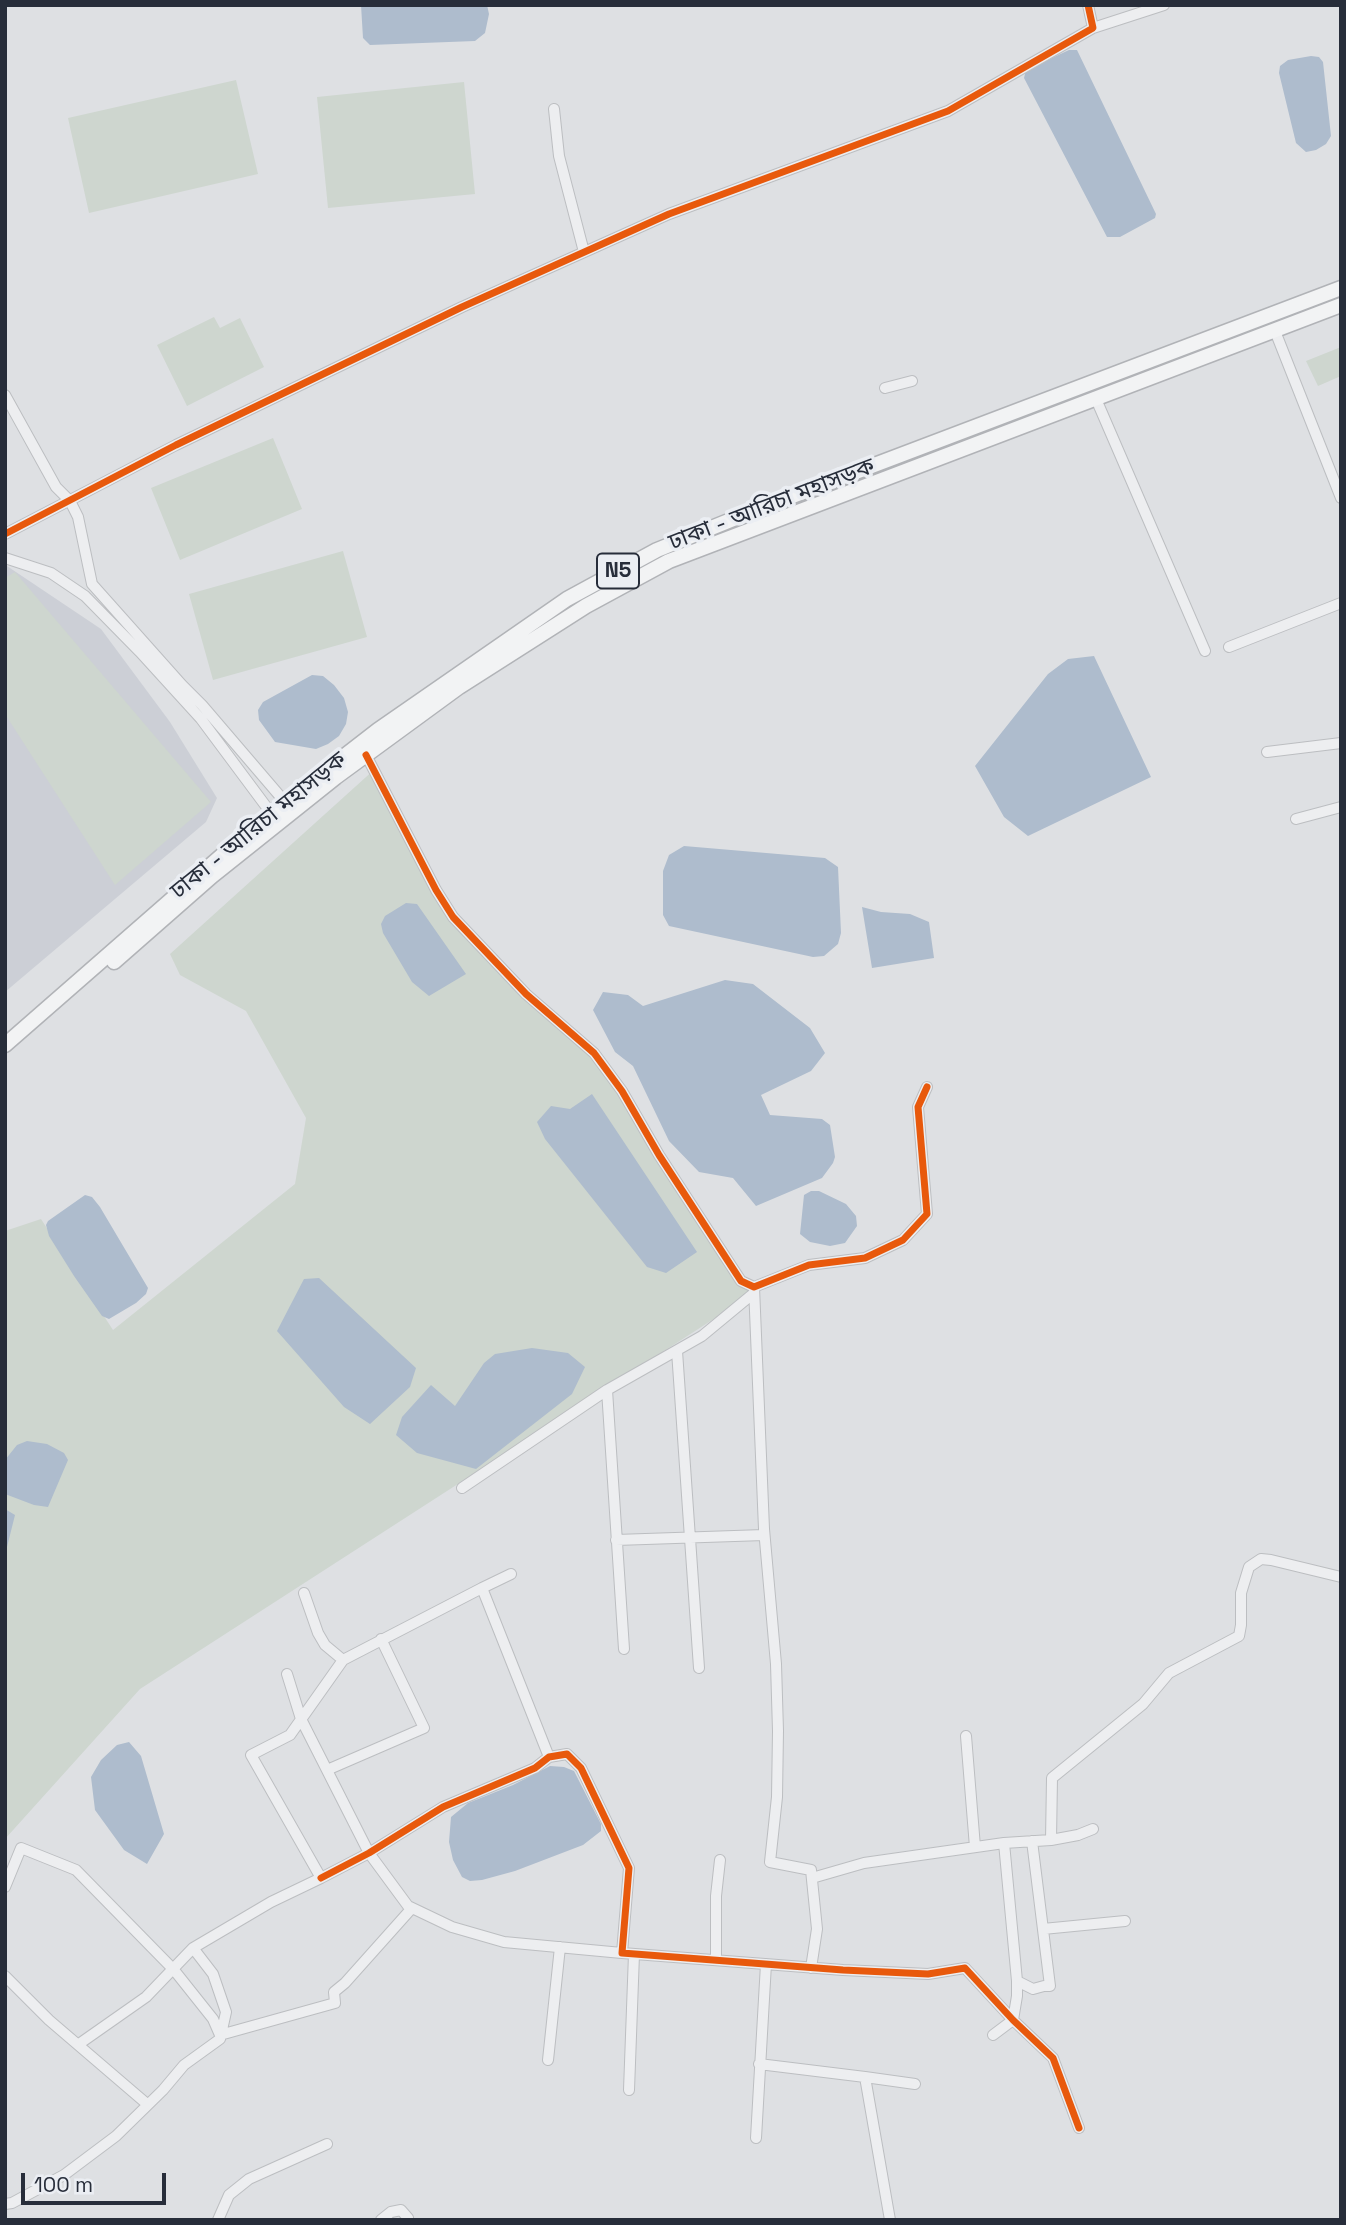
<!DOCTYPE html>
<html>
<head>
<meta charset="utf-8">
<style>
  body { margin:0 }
  #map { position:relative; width:1346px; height:2225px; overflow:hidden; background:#dee0e3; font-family:"Space Grotesk",sans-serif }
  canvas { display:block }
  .frame { position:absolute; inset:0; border:7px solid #272d3a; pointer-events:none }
  .scale { position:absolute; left:21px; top:2173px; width:145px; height:32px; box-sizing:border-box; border:4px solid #272d3a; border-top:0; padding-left:9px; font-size:21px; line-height:24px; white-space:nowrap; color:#272d3a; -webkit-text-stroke:5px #ebeef3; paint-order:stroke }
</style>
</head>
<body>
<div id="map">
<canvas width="1346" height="2225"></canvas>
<div class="frame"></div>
<div class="scale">100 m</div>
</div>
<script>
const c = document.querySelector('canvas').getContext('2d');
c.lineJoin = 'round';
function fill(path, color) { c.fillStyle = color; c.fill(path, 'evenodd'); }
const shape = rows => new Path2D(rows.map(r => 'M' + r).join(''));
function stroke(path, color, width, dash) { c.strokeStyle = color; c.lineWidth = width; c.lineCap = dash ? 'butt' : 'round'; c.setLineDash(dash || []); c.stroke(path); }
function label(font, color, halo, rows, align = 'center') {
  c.font = font + ' "Space Grotesk","Noto Sans Bengali",sans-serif'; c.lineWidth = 7; c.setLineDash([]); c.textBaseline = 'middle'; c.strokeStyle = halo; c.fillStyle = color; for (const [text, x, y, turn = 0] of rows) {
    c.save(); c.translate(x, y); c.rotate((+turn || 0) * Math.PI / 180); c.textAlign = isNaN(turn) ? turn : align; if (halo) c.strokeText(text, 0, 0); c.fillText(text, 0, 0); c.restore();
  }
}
fill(shape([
  [7,566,101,629,170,722,217,798,206,822,5,992]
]), '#cccfd6');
fill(shape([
  [236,80,258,174,89,213,68,118],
  [464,82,475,194,328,208,317,97],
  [214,317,220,328,240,318,264,367,187,406,157,345],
  [1341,347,1341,376,1318,386,1306,361],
  [273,438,302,509,180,560,151,488],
  [343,551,367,637,213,680,189,594],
  [15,572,211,802,115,885,5,714,5,578],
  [376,768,453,917,611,1075,754,1293,140,1689,5,1839,5,1231,41,1219,113,1330,295,1184,306,1118,246,1011,180,975,170,954]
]), '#ced6cf');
fill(shape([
  [361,5,487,5,489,14,485,33,475,41,370,45,363,38],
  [1069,50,1077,50,1156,214,1155,218,1120,237,1107,237,1024,78,1026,70],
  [1311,56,1319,57,1323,62,1331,136,1326,144,1316,150,1306,152,1296,143,1279,73,1280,66,1288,60],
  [1094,656,1151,777,1028,836,1004,817,975,766,1048,674,1068,659],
  [312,675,323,676,334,685,344,698,348,712,346,724,339,736,328,744,316,749,275,742,259,720,258,710,263,702],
  [684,846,825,858,838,867,841,933,838,944,824,956,813,957,669,926,663,915,663,871,669,855],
  [406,903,417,904,466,974,429,996,412,982,383,933,381,924,385,916],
  [862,907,881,912,910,914,929,922,934,958,872,968],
  [725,980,753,984,810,1028,825,1053,811,1071,761,1095,770,1115,822,1119,830,1125,835,1157,833,1163,822,1178,756,1206,733,1178,699,1172,669,1141,633,1066,615,1052,593,1010,603,992,628,995,643,1006],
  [592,1094,697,1252,666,1273,647,1267,545,1139,537,1122,551,1106,570,1109],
  [811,1191,819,1191,846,1204,856,1216,857,1226,845,1243,830,1246,810,1242,800,1234,804,1195],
  [85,1195,92,1197,100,1207,148,1288,146,1294,136,1303,109,1319,102,1316,74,1276,49,1236,46,1225,48,1221],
  [319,1278,416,1368,410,1387,370,1424,344,1407,277,1331,304,1279],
  [532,1348,568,1353,585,1367,572,1394,476,1469,417,1453,396,1435,402,1417,431,1385,455,1406,484,1363,495,1354],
  [27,1441,47,1444,64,1453,68,1460,48,1507,34,1505,5,1494,5,1460,17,1445],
  [5,1509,15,1515,5,1555],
  [129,1742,141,1756,164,1834,147,1864,124,1850,95,1810,91,1777,101,1760,117,1745],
  [550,1766,564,1767,574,1771,601,1824,601,1831,583,1845,515,1871,482,1880,470,1881,462,1877,453,1860,449,1842,451,1817,468,1803,513,1785]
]), '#aebccd');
const minor = shape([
  [1093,28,1164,5],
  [554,109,559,156,584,252],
  [1275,331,1341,498],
  [885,388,912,381],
  [5,395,56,487,70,501,78,517,92,584,182,685,202,705,285,802],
  [1096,399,1205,651],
  [5,534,176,445,462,307,669,214,948,111,1093,28,1088,5],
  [5,558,51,573,85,596,140,652,201,719,271,813],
  [1229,647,1341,603],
  [1267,752,1341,743],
  [366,755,436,890,453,917,526,994,594,1053,622,1091,659,1155,741,1281,754,1287,809,1265,865,1258,903,1240,927,1214,918,1107,927,1087],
  [1296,819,1341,807],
  [754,1287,764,1529,776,1664,778,1731,777,1797,770,1862,811,1870,817,1929,811,1968],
  [677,1351,699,1668],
  [462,1488,607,1390],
  [616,1540,764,1535],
  [482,1588,511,1574],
  [304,1593,318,1633,325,1645,343,1660,482,1588,549,1757],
  [624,1649,607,1390,702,1336,754,1293],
  [287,1674,301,1719,369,1853,408,1906,452,1927,504,1942,622,1953],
  [966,1736,975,1847],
  [327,1770,424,1728,381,1639],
  [1051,1840,1052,1778,1143,1704,1169,1673,1239,1636,1241,1625,1241,1593,1249,1567,1261,1559,1271,1560,1341,1577],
  [321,1878,369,1853,443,1807,535,1768,549,1757,567,1754,581,1768,629,1868,622,1953,843,1970,928,1974,965,1968,1013,2020,1053,2058,1079,2128],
  [812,1878,864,1863,1004,1843],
  [5,1887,21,1848,76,1870,174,1970,213,2019,220,2035,335,2003,334,1992,345,1983,412,1908],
  [1043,1929,1125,1921],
  [716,1960,716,1896,720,1860],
  [5,1976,49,2020,147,2104],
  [1017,1981,1033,1989,1044,1986,1050,1986,1032,1841],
  [993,2035,1013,2020,1017,1996,1017,1981,1004,1843,1051,1840,1078,1835,1093,1829],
  [79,2044,146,1997,193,1948,271,1902,321,1878,251,1755,290,1735,343,1660],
  [548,2060,560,1947],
  [759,2064,865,2077,890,2220],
  [865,2077,915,2084],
  [629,2090,634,1954],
  [756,2138,766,1964],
  [5,2204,12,2203,64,2175,116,2136,163,2090,184,2065,220,2039,226,2012,213,1974,193,1948],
  [218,2220,229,2195,249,2179,327,2144],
  [381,2220,391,2212,401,2210,408,2218,407,2220]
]);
const highway = shape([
  [114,962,212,876,336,777,459,687,586,606,669,561,1341,305],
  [5,1045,267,816,378,730,567,599,657,550,753,511,1341,288]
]);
stroke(minor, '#bcbec1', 12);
stroke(highway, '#b1b3b7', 17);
stroke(minor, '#edeef0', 10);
stroke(highway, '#f2f3f4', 14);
stroke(shape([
  [5,534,176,445,462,307,669,214,948,111,1093,28,1088,5],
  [366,755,436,890,453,917,526,994,594,1053,622,1091,659,1155,741,1281,754,1287,809,1265,865,1258,903,1240,927,1214,918,1107,927,1087],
  [321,1878,369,1853,443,1807,535,1768,549,1757,567,1754,581,1768,629,1868,622,1953,843,1970,928,1974,965,1968,1013,2020,1053,2058,1079,2128]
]), '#e8590c', 7);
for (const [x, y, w] of [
  [618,571,42]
]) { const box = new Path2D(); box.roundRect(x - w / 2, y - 17.5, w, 35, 5); c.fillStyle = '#ebeef3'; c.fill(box); stroke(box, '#272d3a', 2); }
label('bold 21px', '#272d3a', null, [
  ["N5",618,571]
]);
label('23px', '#272d3a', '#ebeef3', [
  ["ঢাকা - আরিচা মহাসড়ক",772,505,-21],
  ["ঢাকা - আরিচা মহাসড়ক",259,826,-39]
]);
</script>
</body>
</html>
